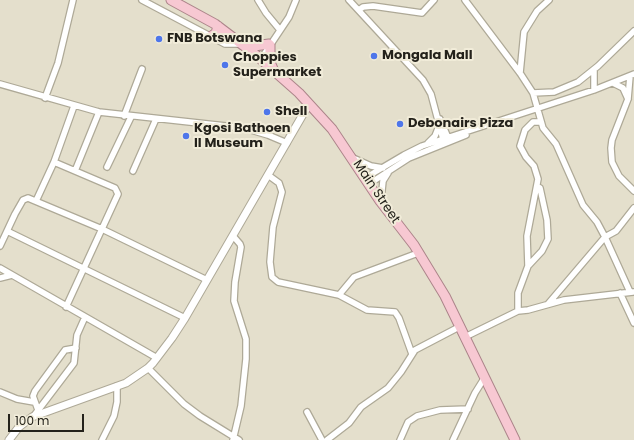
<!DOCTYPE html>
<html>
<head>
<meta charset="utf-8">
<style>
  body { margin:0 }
  #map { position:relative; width:634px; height:440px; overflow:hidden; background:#e4dfcc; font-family:Poppins,sans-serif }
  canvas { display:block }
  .scale { position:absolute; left:8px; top:414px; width:76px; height:18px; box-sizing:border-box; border:2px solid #24221b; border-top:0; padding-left:5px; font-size:12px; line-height:14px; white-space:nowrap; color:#24221b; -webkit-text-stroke:3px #f1ecd9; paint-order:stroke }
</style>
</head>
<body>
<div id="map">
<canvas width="634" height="440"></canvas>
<div class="scale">100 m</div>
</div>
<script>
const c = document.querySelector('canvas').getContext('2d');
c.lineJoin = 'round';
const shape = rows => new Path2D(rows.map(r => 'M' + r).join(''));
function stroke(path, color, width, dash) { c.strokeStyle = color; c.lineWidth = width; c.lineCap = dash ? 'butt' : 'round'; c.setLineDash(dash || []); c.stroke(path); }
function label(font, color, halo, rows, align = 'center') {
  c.font = font + ' Poppins,sans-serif'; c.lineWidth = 4; c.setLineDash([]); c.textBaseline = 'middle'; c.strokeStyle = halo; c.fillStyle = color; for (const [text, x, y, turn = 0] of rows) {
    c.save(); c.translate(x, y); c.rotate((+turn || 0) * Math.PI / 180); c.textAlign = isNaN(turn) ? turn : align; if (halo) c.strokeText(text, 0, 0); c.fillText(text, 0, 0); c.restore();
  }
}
const minor = shape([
  [142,0,225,44,241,44],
  [258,0,266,13,280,30],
  [349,0,423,80,431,94,444,143],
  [465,0,520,73,533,93,543,128,556,144,583,205,597,222,605,237,630,292],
  [359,10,363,7,373,6,422,13,434,0],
  [261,59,289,17,296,0],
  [520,73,524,32,537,11,549,0],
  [630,76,628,99,612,140,611,148,612,162,619,176,634,191],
  [613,83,623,88,628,99],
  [0,84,99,112,244,128,268,135,287,143],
  [594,90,594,70],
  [533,93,554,92,578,82,598,66,634,31],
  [45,98,58,63,73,0],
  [124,116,142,69],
  [440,119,449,140],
  [428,143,435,136,439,126],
  [353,158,371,166,383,168],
  [54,162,115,188,118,194,66,307],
  [107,167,131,117],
  [75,171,99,112],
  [133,171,156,119],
  [268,175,279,183,282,192,273,227,270,262,272,277,278,282,339,295,367,310,395,312,399,318,412,354],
  [365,178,404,155,422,146,594,90,634,74],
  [369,184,409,158,466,135],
  [381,200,383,181,388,173],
  [36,201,54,162,74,106],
  [7,231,185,318],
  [233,236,240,244,241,247,235,282,234,301,246,339,246,359,241,406,233,440],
  [0,246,15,214,23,200,28,198,102,229,207,280],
  [528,266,542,251,548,239,547,220,540,188,538,187],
  [0,268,157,358],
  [0,278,12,275],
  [620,293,634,323],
  [339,295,354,277,418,253],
  [548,304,605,237,616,231,634,208],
  [518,311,518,293,528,266,527,236,538,179,534,166,526,157,520,146,525,130,533,122,541,122],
  [465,337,518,311,528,310,564,300,633,292],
  [148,368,184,404,200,416,239,440],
  [0,392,17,399,34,402],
  [38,410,33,396,35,391,65,350,76,348],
  [307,412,322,440],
  [33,417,74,363,77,335,85,317],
  [102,440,114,416,117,402,117,386],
  [327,440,349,423,361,407,388,388,401,372,415,350,459,327],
  [400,440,408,422,417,416,440,410,468,409],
  [453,440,475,393,485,377]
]);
const tertiary = shape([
  [9,440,19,427,32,417,126,383,148,368,153,363,172,338,185,318,309,104]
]);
const trunk = shape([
  [171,0,215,24,256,55,299,93,332,129,380,201,414,245,445,296,515,440],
  [210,37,216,33,218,26],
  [243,43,254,46,269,44],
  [270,45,270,62,273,69]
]);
stroke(minor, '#aea997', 8);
stroke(tertiary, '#aea997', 9);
stroke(trunk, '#ac858a', 11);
stroke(minor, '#fff', 5.5);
stroke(tertiary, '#fff', 7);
stroke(trunk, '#f7c8d2', 9);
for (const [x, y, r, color] of [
  [159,39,4,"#4e76ea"],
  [374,56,4,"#4e76ea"],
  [225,65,4,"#4e76ea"],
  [267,112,4,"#4e76ea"],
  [400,124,4,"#4e76ea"],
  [186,136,4,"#4e76ea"]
]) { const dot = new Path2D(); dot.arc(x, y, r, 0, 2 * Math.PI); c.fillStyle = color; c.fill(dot); stroke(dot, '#f1ecd9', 1.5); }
label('bold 13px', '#24221b', '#f1ecd9', [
  ["FNB Botswana",167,39],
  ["Mongala Mall",382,56],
  ["Choppies",233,58],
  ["Supermarket",233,73],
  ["Shell",275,112],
  ["Debonairs Pizza",408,124],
  ["Kgosi Bathoen",194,129],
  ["II Museum",194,144]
], 'left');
label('13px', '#24221b', '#f1ecd9', [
  ["Main Street",376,192,56]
]);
</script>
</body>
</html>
